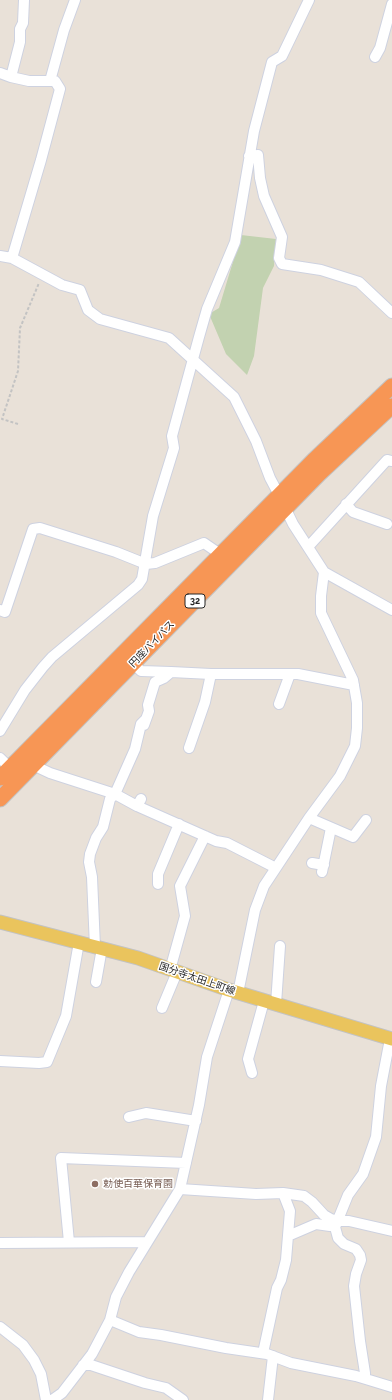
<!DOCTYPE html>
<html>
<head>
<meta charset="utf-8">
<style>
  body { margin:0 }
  canvas { display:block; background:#e9e1d8 }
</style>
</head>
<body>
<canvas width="392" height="1400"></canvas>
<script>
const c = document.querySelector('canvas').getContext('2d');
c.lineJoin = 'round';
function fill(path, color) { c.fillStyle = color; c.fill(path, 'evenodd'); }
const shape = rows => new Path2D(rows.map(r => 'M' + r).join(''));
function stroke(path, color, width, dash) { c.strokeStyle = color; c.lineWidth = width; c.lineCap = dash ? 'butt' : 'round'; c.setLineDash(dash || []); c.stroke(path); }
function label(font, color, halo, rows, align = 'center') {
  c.font = font + ' Raleway,"Noto Sans JP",sans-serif'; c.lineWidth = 3; c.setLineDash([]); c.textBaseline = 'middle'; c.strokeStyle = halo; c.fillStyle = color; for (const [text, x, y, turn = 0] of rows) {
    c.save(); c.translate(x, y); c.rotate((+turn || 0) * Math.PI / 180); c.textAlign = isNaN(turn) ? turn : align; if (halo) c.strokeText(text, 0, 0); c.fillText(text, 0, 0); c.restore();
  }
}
fill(shape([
  [241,235,276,239,274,266,263,288,254,356,247,375,226,354,209,314,219,308]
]), '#c2d2b0');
const minor = shape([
  [24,0,23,23,20,29,20,42,11,77,29,81,55,81,60,89,41,160,12,258,62,285,80,290,88,310,100,319,169,338,234,397,256,441,270,478,279,495,293,524,324,572,392,610],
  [375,57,380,48,392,4],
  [0,73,11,77],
  [50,81,64,30,75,0],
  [249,156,258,155,260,178,264,196,282,237,279,258,282,264,321,270,359,282,392,313],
  [0,256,12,258],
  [346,504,353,512,387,524],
  [308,547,387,460,392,461],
  [0,610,5,612,33,529,40,528,116,552,146,564,155,563,204,543,220,554],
  [133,663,141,671,171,672],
  [279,704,290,674],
  [144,725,149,711,148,705,155,682,164,678,171,672,211,674,298,674,354,685],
  [0,731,25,690,43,667,52,657,138,585,142,579,153,516,174,448,172,436,199,337,207,309,235,242,254,131,272,62,282,56,309,0],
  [189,748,205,702,211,674],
  [0,758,10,768],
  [33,765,50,773,115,794,137,806],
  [141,799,137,806,216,841,227,843,276,868],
  [309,818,353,837,366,820],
  [312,863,324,865],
  [322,872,331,828],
  [158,884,158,874,179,824],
  [95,947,92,877,89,862,90,854,96,838,103,827,110,799,115,794,135,749,141,724,145,720],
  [170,970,185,916,180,886,205,836],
  [96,982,102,948],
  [238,993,255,910,264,886,309,818,340,776,355,746,357,728,357,703,353,680,321,613,321,596,324,572],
  [276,1004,280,946],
  [162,1008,177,972],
  [0,1061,39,1063,47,1062,66,1016,79,942],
  [252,1073,248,1059,264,1001],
  [129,1117,146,1113,196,1121],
  [180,1189,256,1194,283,1193,304,1196,312,1202,324,1215,331,1219,339,1221,349,1221,392,1231],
  [288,1236,316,1224,330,1226,336,1225],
  [69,1242,61,1158,186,1163],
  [0,1243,147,1242],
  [110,1320,139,1332,161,1335,226,1348,267,1354,291,1363,356,1376,392,1387],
  [0,1327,23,1345,34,1360,41,1374,46,1400],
  [263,1353,277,1288,281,1280,286,1260,290,1211,283,1193],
  [83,1365,91,1365,145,1383,166,1388,183,1400],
  [365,1378,365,1373,360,1341,354,1286,356,1274,361,1260,360,1255,356,1249,344,1244,338,1238,335,1227,348,1195,363,1174,376,1137,381,1086,390,1039],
  [52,1400,62,1393,92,1354,110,1320,116,1297,129,1272,180,1189,199,1105,207,1057,229,990],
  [268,1400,273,1356]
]);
const major = shape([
  [0,922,138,958,229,990,392,1039]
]);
const highway = shape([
  [0,778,313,461,392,386],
  [0,799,319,474,392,406]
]);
stroke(minor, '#ced2e0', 12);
stroke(major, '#c3c3c3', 15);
stroke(highway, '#c3c3c3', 17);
stroke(shape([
  [18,424,2,419,18,371,20,328,39,283]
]), '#c3c3c3', 2, [3, 2]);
stroke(minor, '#fff', 10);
stroke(major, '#eac45d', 13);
stroke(highway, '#f79655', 15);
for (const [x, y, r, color] of [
  [95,1184,4,"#8d6e63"]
]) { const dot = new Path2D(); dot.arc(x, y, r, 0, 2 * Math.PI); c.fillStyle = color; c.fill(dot); stroke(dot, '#fff', 1.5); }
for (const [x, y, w] of [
  [195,601,20]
]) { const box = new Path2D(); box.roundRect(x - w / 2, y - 7, w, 14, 3); c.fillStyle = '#fff'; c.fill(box); stroke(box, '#272727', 1); }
label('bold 9px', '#272727', null, [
  ["32",195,601]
]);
label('10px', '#272727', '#fff', [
  ["円座バイパス",152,644,-46],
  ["国分寺太田上町線",197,979,19]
]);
label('10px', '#785e54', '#fff', [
  ["勅使百華保育園",103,1184]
], 'left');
</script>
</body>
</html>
